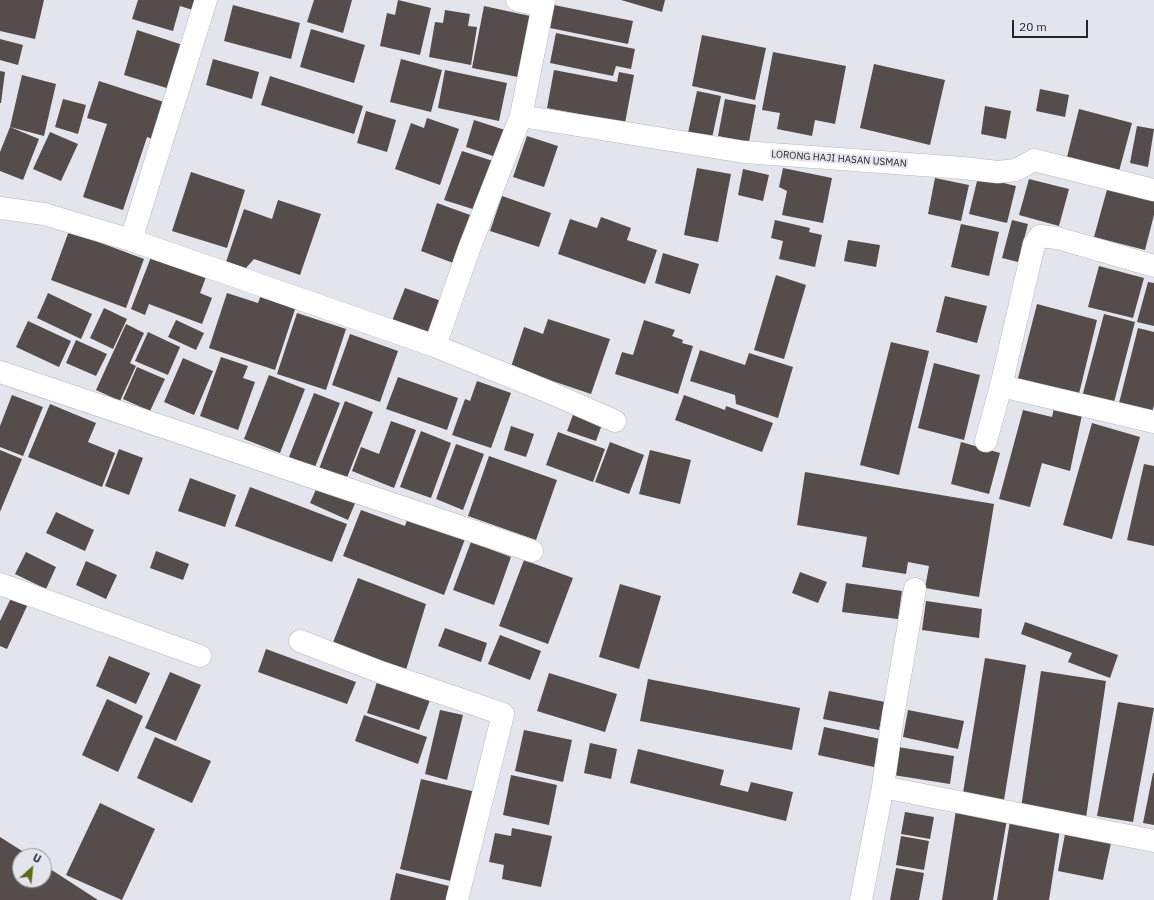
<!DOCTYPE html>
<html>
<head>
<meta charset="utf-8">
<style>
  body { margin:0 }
  #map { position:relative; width:1154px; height:900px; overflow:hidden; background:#e4e4ec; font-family:"IBM Plex Sans",sans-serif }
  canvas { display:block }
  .north { position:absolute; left:12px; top:848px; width:40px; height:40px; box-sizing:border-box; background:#e4e4ec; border:1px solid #98989e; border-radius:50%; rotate:27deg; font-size:11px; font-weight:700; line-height:16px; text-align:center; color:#262528 }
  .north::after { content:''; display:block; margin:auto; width:14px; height:18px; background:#586b17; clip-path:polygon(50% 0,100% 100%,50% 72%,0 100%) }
  .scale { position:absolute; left:1012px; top:20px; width:76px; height:18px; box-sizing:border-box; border:2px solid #262528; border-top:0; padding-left:5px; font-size:12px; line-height:14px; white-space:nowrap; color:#262528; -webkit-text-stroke:3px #e4e4ec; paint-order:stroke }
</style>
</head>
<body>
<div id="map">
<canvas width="1154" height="900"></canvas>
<div class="north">U</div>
<div class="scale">20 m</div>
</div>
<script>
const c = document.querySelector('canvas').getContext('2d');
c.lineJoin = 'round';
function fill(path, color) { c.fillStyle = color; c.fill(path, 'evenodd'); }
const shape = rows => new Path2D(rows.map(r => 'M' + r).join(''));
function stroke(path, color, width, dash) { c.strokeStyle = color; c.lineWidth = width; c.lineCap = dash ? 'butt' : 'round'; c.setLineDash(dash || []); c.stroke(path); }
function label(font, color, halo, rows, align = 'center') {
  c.font = font + ' "IBM Plex Sans",sans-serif'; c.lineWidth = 4; c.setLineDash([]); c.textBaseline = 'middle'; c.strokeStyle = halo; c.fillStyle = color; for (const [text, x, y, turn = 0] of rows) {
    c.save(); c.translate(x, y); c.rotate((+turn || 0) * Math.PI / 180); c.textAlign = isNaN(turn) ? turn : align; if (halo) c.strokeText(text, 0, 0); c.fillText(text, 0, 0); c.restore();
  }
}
fill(shape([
  [0,0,44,0,35,39,0,31],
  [138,0,199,0,196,11,180,6,173,31,132,19],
  [314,0,352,0,343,33,307,22],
  [398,0,431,8,420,55,380,46,387,13,395,15],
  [621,0,665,0,662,12],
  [233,5,300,23,291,59,224,41],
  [554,5,633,21,628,44,550,28],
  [484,6,530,16,518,77,472,68],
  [445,10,470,14,468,26,477,27,471,65,429,57,435,22,443,23],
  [311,29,365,45,354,83,300,67],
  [137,30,183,45,170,89,124,75],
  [556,33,635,49,631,69,616,66,613,76,550,63],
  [702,35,766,48,755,100,692,86],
  [0,39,23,45,18,65,0,60],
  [773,52,846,66,835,124,815,120,812,136,777,129,780,113,762,110],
  [213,59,259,72,252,99,206,85],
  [401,59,442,70,431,112,390,102],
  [874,64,945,80,930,145,860,128],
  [445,70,507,83,499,121,438,108],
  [554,70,617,82,619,72,634,75,625,123,547,108],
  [0,71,5,72,1,103,0,103],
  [22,75,56,84,44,136,10,127,39,139,23,180,0,171,0,152,10,127],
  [270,76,363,106,354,134,261,105],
  [99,81,170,104,158,141,147,137,123,210,83,197,107,124,87,118],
  [1040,89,1069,95,1065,117,1036,111],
  [697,91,721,96,712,138,688,133],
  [63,99,86,105,78,134,55,127],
  [725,99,756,105,749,142,718,136],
  [985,106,1011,111,1006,139,981,134],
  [1079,109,1132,123,1118,175,1066,161],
  [366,111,396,120,387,152,357,143],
  [427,118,459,129,440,185,395,169,411,123,424,128],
  [474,120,505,130,496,157,466,147],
  [1137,126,1154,129,1148,167,1130,163],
  [50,132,78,144,61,181,33,169],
  [527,136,558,146,544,187,513,177],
  [462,151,496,162,479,211,444,200],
  [697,168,731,174,718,242,684,235],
  [783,168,832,178,823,223,782,215,787,191,779,187],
  [743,169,769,175,763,201,738,195],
  [191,172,245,190,227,248,172,231],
  [978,177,1016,186,1007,223,969,214],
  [935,178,969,185,961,221,928,214],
  [1029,179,1069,189,1059,226,1019,215],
  [1108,186,1154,199,1154,215,1145,250,1094,237],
  [502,196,551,213,539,247,490,231],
  [278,200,321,214,300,275,254,259,246,268,226,262,244,209,272,219],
  [437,203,473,216,456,264,421,251],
  [601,217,631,228,627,240,657,250,645,284,558,254,570,219,597,228],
  [775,220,810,228,809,232,822,235,815,267,779,259,783,241,771,238],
  [1012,220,1028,224,1018,262,1002,258],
  [961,224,999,232,989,276,951,267],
  [69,231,144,259,126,308,51,280],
  [848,240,880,245,876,267,844,261],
  [663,253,699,264,690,294,655,283],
  [151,257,206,277,200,293,212,298,202,324,149,304,145,315,131,309],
  [1099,266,1144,278,1133,318,1088,307],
  [776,275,806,285,784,359,754,350],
  [1148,282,1154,283,1154,326,1137,322],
  [264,286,299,297,275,370,209,348,227,293,258,303],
  [405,288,444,302,431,336,392,321],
  [48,293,92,314,81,339,37,318],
  [945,296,987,306,977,343,936,332],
  [1037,304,1097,320,1077,402,1016,386],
  [104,308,127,319,113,349,90,338],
  [297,313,346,329,326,390,277,374],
  [1104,314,1135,322,1113,406,1082,397],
  [548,319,610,339,591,394,511,367,524,327,543,334],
  [176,320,204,333,196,350,168,337],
  [644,320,675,330,672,336,683,340,682,343,693,346,678,394,615,374,622,352,633,355],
  [28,321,71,341,59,367,16,347],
  [126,324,144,333,130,363,136,366,120,401,96,390],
  [1138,328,1154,332,1154,405,1150,419,1117,411],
  [148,332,180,347,168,375,135,361],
  [350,334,398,351,380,402,332,385],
  [76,340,107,354,96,376,66,363],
  [891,342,929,351,899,475,860,465],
  [700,350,745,365,749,353,793,367,778,418,736,404,735,395,690,381],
  [221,357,248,366,243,378,255,382,238,430,200,416],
  [183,358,213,371,194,415,164,402],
  [934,363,980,375,964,440,918,428],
  [137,367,165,379,150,411,123,399],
  [269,375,305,389,280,453,244,439],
  [398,377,458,398,447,430,386,409],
  [477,381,511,393,491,448,452,435,465,399,470,401],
  [314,393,340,403,315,467,289,457],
  [12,395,43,407,23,456,0,447,0,426],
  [684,395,725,410,726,406,773,423,762,452,675,420],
  [345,401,373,412,346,480,319,469],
  [50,404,96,423,88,442,115,453,102,487,28,457],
  [1054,408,1082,415,1070,471,1042,463,1030,507,999,499,1023,410,1052,417],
  [574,412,603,422,596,441,567,431],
  [391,421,416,430,394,488,352,471,361,447,379,454],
  [1092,423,1140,437,1112,539,1063,525],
  [511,426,534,434,526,457,504,450],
  [421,431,451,443,431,498,400,487],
  [558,432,605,449,593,482,546,465],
  [610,442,644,455,629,494,595,482],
  [961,442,1000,453,989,494,951,484],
  [456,444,484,454,463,510,436,499],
  [119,449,143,458,129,495,105,486],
  [0,450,22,459,0,512],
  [650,450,691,460,680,504,639,494],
  [489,456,557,480,536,540,468,516],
  [1144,464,1154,466,1154,546,1127,540],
  [805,472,994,504,979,597,925,588,929,566,908,562,906,574,862,567,867,537,797,525],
  [190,478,236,495,225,527,178,511],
  [318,485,356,501,348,520,310,503],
  [250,487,347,524,332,562,235,526],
  [361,510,405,526,408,517,465,539,444,595,343,556],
  [56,512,94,530,85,551,46,533],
  [471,542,511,557,494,605,453,590],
  [156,551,189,564,183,580,150,568],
  [26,552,56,567,46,589,15,574],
  [524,560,573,578,548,644,499,626],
  [86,561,117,575,106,599,76,585],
  [800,572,827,582,818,603,792,593],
  [358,578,426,604,406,670,332,645],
  [846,583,902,591,898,619,842,612],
  [620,584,661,596,639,669,599,657],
  [12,596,28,604,7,649,0,646,0,621],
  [926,601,982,609,979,638,922,630],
  [1025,622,1118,655,1110,678,1068,662,1072,653,1021,634],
  [445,628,487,643,481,662,438,646],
  [500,635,541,651,530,680,488,664],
  [266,649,356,682,347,704,258,672],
  [109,656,150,673,136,704,96,686],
  [985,658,1026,665,1004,800,963,793],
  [1041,671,1106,681,1086,818,1021,808],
  [170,672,201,685,176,741,145,728],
  [549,673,617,694,605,732,537,711],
  [648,679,800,708,792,750,640,721],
  [377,682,430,700,419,730,367,713],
  [829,691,885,702,879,730,823,719],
  [107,699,143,716,118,772,82,755],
  [1118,702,1154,708,1133,822,1097,816],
  [440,710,463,715,447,780,425,774],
  [908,710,964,721,958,749,903,737],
  [364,715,427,737,418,764,355,741],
  [824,727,880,739,874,767,818,755],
  [524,730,572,740,563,782,515,771],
  [155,737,211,761,192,803,137,778],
  [590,743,617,749,611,779,584,773],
  [898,747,954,756,950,784,893,775],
  [638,749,724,770,720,785,748,792,751,782,793,792,786,821,630,783],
  [1153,773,1154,773,1154,825,1143,823],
  [511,775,557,785,549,825,503,815],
  [421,779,476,792,455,882,400,869],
  [100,803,155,829,122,900,66,875],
  [956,810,1007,819,993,900,942,900],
  [905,812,934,817,930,839,901,834],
  [1010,821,1060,830,1049,900,997,900],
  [512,828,552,836,541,887,502,879,504,865,489,862,495,833,511,836],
  [1065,834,1111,843,1103,880,1058,871],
  [901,836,929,841,924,870,896,865],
  [0,837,30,856,20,856,20,880,44,880,44,865,98,900,0,900],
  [896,868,924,873,919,900,890,900],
  [396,873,449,886,446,900,390,900]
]), '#544d4b');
const minor = shape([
  [517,0,543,6],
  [521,116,744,152,963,168,998,172,1016,170,1034,160,1154,190],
  [0,208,44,214,131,240,435,346,469,249,521,116,544,0],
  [131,240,206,0],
  [435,346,544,390,615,421],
  [0,372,532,551],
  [1001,386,1034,244,1040,236,1057,238,1154,266],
  [986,441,1001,386,1154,422],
  [0,584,200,656],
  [915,589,893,716,883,787,1154,841],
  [300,641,380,672,503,714,457,900],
  [861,900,883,787]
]);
stroke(minor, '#b7b6be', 23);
stroke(minor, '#fff', 22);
label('10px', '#262528', '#e4e4ec', [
  ["LORONG HAJI HASAN USMAN",839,159,4]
]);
</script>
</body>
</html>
